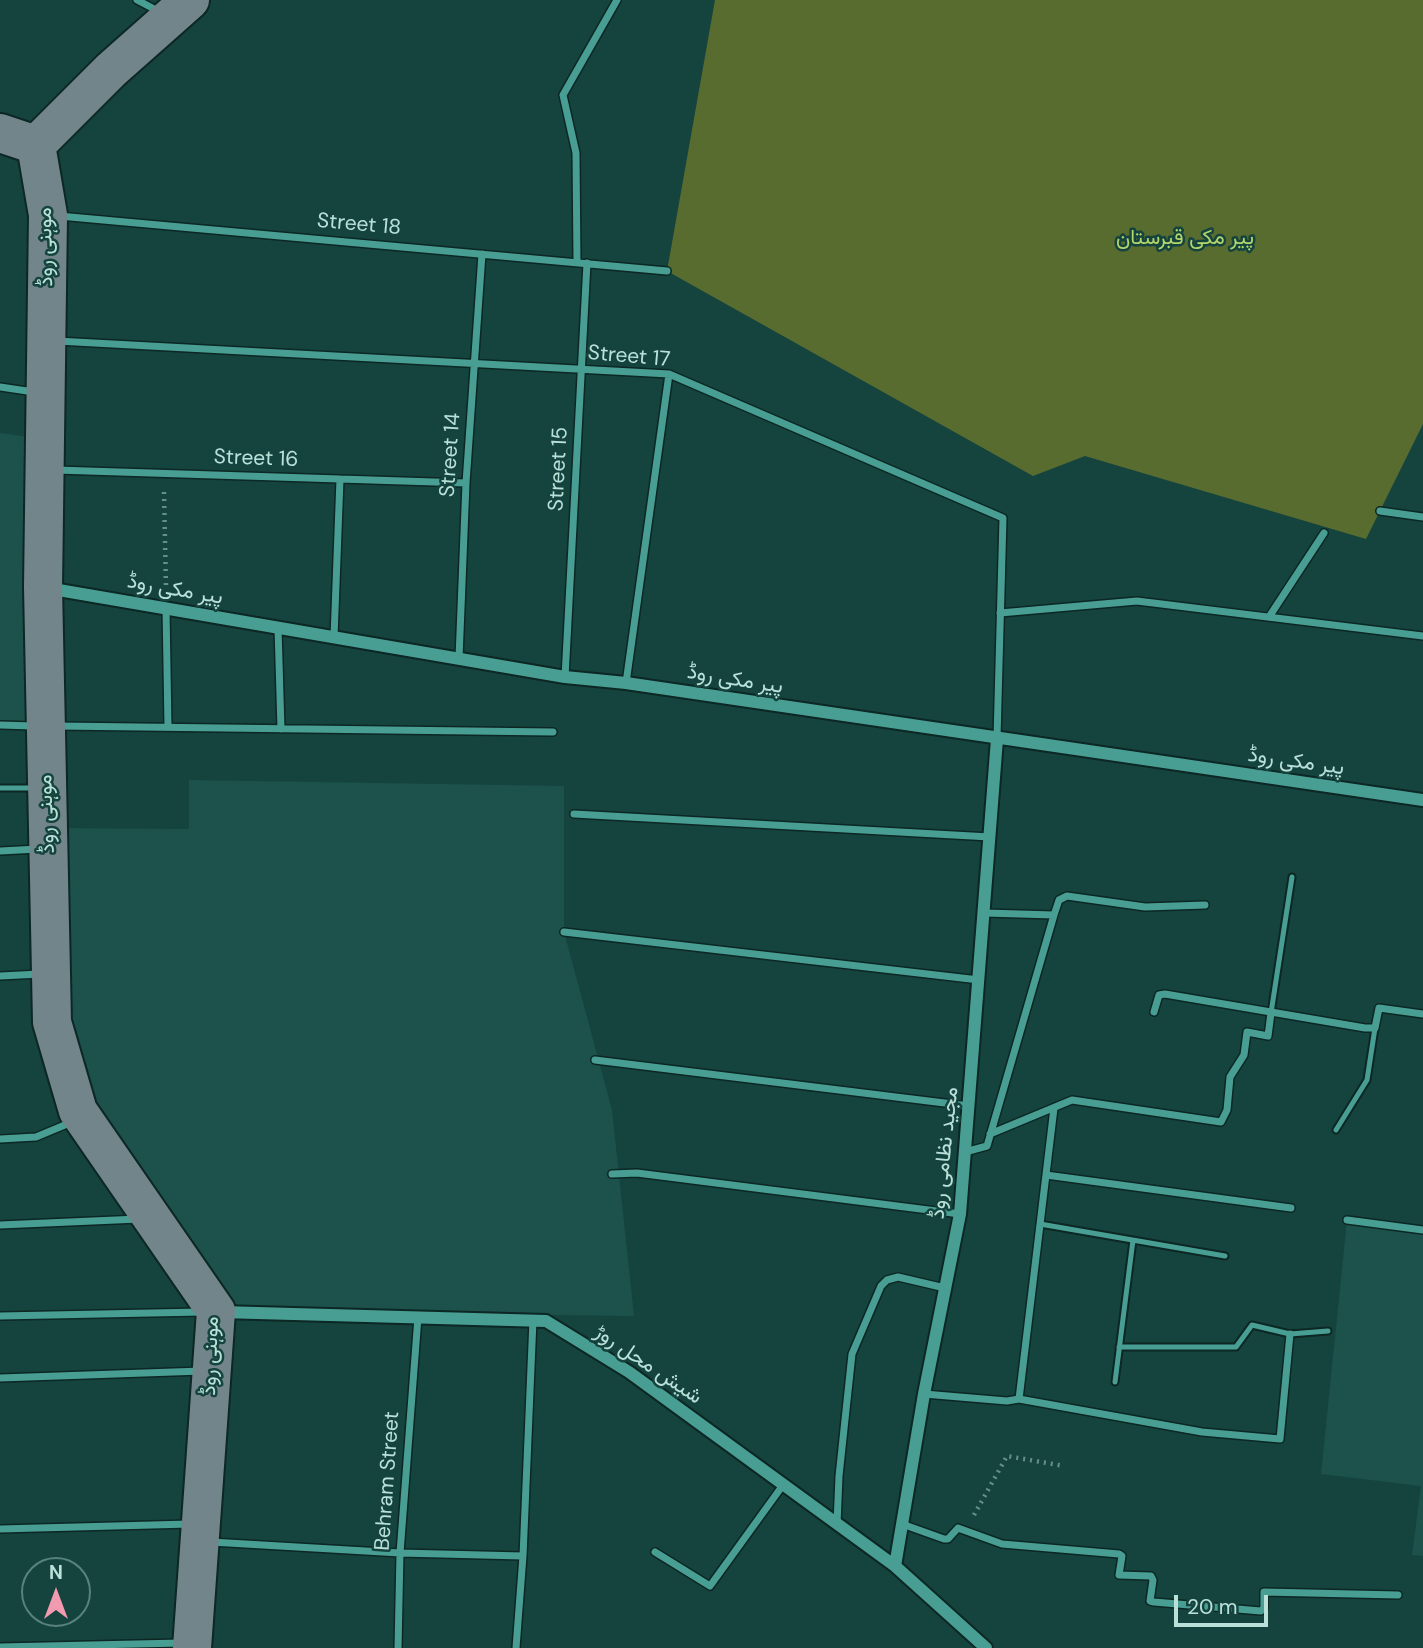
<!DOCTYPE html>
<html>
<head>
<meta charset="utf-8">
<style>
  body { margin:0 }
  #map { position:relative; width:1423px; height:1648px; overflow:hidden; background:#15443e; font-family:"DM Sans",sans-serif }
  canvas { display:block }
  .north { position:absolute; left:21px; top:1557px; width:70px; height:70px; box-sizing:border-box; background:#15443e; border:2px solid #57837c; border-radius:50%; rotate:0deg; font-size:19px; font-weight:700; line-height:28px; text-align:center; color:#b9e1da }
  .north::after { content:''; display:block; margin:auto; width:24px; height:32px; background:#f29ab0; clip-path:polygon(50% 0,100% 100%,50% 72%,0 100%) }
  .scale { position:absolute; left:1174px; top:1595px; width:94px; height:32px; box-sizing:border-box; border:4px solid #b9e1da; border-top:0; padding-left:9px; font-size:21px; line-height:24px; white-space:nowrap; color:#b9e1da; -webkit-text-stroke:5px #15443e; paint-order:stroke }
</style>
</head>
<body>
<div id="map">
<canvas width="1423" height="1648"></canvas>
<div class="north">N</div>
<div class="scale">20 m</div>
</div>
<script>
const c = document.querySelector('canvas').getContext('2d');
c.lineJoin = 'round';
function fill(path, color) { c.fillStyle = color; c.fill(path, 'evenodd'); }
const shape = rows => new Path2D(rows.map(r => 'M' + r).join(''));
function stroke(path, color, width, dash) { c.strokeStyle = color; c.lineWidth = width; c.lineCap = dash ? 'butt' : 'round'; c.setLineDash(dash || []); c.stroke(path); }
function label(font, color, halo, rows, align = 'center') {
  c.font = font + ' "DM Sans",Vazirmatn,sans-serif'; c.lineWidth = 5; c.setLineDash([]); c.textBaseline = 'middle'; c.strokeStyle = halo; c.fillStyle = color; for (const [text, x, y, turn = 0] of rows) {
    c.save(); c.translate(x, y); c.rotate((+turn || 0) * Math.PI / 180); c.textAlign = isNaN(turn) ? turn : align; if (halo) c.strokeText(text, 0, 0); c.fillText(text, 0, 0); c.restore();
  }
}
fill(shape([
  [0,433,44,439,46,726,0,725],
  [189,780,564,786,564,932,612,1110,634,1316,216,1311,83,1118,48,828,189,829],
  [1347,1220,1423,1230,1423,1556,1412,1555,1421,1486,1321,1474]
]), '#1c524b');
fill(shape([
  [715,0,1423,0,1423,424,1366,539,1085,456,1033,476,667,271]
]), '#596c2f');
const service = shape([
  [0,788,32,788],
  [1271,1013,1292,877],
  [1336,1130,1367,1080,1375,1028],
  [1040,1224,1225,1256],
  [1119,1347,1236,1347,1252,1325,1290,1334,1328,1331],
  [1115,1382,1133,1240]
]);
const minor = shape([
  [137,0,158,11],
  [59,216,667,271],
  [577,262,576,153,563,95,617,0],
  [57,341,669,374,1003,518,997,738],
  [0,387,34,392],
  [56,470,466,483],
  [1380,511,1423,517],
  [166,608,168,727],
  [1000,613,1137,601,1423,636],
  [1269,617,1324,533],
  [278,628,281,729],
  [334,637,340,479],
  [459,658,466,483,482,254],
  [565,677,587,263],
  [626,683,669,374],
  [0,725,34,726],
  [57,726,553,732],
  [574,814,990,837],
  [0,851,38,849],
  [985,913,1054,915,1059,900,1067,896,1145,907,1205,905],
  [564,932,979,980],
  [0,976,40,974],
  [1154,1012,1159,995,1165,994,1365,1028,1375,1028,1379,1008,1423,1014],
  [595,1060,969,1106],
  [990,1134,1072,1100,1221,1122,1227,1110,1230,1077,1244,1055,1247,1032,1268,1036,1271,1013],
  [0,1139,36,1137,72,1122],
  [965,1152,987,1146,1054,915],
  [612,1174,637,1173,960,1214],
  [1046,1175,1291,1208],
  [1347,1220,1423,1230],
  [0,1225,139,1219],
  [0,1316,202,1312],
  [0,1378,202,1371],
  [924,1394,1007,1401,1019,1399,1054,1108],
  [1019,1399,1202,1432,1280,1439,1290,1334],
  [837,1524,839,1476,852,1354,881,1286,887,1280,898,1277,945,1288],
  [902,1524,944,1539,948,1539,958,1528,1002,1544,1119,1554,1122,1556,1119,1575,1151,1576,1153,1580,1150,1601,1154,1602,1261,1611,1264,1608,1264,1592,1398,1595],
  [0,1529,190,1524],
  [211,1542,400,1553,523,1556],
  [655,1552,710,1586,783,1485],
  [0,1647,181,1643],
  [398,1648,400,1553,418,1317],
  [516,1648,523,1556,533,1320]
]);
const tertiary = shape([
  [47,588,565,677,626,683,1423,800],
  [221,1312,546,1321,629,1372,895,1566,986,1648],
  [895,1566,924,1394,960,1214,997,739]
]);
const secondary = shape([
  [190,0,111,70,36,145,48,215,43,587,52,1022,78,1111,216,1311,192,1648],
  [0,133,36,145]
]);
stroke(service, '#0c2724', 9);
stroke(minor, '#0c2724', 10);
stroke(tertiary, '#0c2724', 16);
stroke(secondary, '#0c2724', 42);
stroke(shape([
  [164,492,166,588],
  [974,1515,1007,1456,1064,1466]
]), '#65908a', 4.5, [2, 5]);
stroke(service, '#489e93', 5);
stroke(minor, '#489e93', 7);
stroke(tertiary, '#489e93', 12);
stroke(secondary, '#72858b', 38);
label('21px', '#b9e1da', '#15443e', [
  ["Street 18",359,225,5],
  ["موہنی روڈ",46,247,-91],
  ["Street 17",629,357,5],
  ["Street 14",451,455,-86],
  ["Street 16",256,459,2],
  ["Street 15",559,469,-87],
  ["پیر مکی روڈ",175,590,10],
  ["پیر مکی روڈ",735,680,9],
  ["پیر مکی روڈ",1296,762,8],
  ["موہنی روڈ",47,814,-92],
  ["مجید نظامی روڈ",945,1153,-84],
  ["موہنی روڈ",211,1356,-88],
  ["شیش محل روڑ",648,1365,34],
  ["Behram Street",388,1481,-86]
]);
label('21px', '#b4d56a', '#15443e', [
  ["پیر مکی قبرستان",1185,238]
]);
</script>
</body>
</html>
